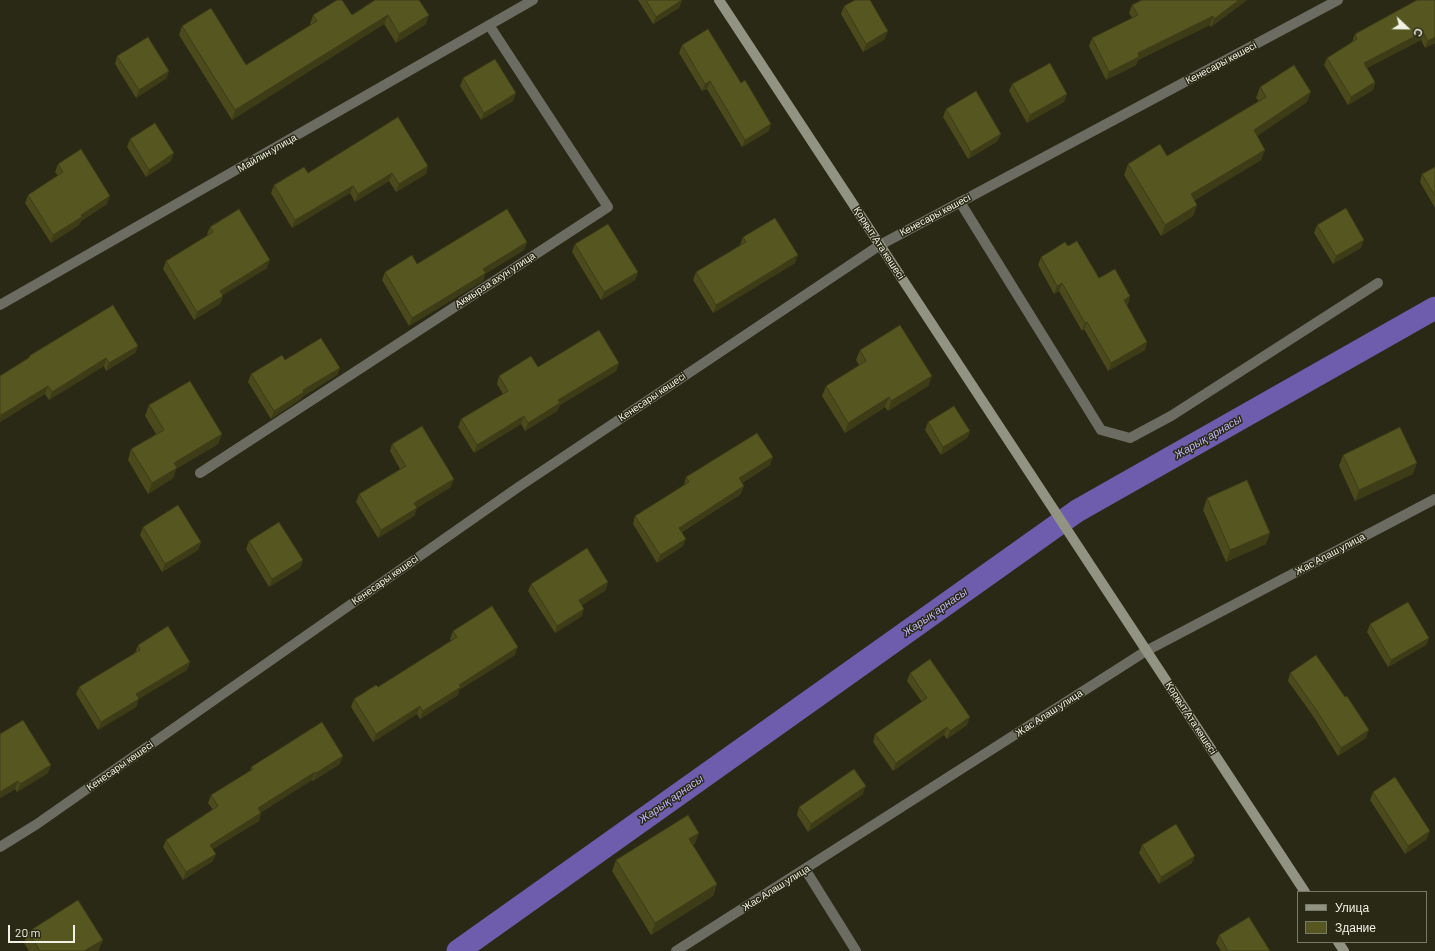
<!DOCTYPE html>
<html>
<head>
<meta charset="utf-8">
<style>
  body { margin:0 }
  #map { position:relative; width:1435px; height:951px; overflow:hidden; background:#292915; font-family:Barlow,sans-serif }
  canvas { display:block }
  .legend { position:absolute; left:1297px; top:891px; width:130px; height:52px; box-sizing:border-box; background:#292915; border:1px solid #797968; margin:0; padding:5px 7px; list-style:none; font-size:12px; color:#f1f2e5 }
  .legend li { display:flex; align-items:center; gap:8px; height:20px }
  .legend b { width:20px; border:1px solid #797968 }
  .north { position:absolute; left:1387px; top:8px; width:40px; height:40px; -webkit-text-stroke:3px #292915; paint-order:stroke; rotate:112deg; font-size:11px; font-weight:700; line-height:16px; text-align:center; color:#f1f2e5 }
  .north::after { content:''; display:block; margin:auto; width:14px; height:18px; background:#f1f2e5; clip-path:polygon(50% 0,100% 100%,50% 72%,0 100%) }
  .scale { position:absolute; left:8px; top:925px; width:67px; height:18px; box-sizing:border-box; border:2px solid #f1f2e5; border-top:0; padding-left:5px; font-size:12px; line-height:14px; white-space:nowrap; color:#f1f2e5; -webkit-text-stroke:3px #292915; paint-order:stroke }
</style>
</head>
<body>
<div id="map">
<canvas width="1435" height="951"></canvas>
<ul class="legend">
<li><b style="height:5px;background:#929383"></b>Улица</li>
<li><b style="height:11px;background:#565621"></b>Здание</li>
</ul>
<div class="north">С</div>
<div class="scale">20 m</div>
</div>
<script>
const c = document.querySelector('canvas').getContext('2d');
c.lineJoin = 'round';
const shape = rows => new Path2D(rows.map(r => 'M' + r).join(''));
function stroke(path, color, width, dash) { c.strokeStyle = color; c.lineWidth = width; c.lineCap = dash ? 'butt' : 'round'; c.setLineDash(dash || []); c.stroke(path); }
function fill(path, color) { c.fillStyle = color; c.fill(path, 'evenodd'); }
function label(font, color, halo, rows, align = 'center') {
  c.font = font + ' Barlow,sans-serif'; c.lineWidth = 3; c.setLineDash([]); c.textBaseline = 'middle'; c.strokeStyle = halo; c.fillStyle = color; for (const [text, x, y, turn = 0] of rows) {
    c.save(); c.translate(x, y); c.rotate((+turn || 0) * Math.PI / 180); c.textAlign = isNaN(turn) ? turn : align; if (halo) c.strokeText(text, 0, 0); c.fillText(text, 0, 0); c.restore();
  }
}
stroke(shape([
  [458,951,1077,511,1435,308]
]), '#6e5cac', 23);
stroke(shape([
  [960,202,1101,430,1130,438,1171,416,1378,283]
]), '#6c6c62', 10);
stroke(shape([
  [0,305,533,0],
  [200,473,608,207,489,25],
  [0,847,37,824,517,488,880,245,1338,0],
  [805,869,856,951],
  [676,951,1146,651,1435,499]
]), '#6c6c62', 10);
stroke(shape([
  [719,0,1305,892],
  [1338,942,1344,951]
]), '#929383', 10);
fill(shape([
  [375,0,426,24,396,43,384,24,232,120,179,35,182,26,246,65,311,25,310,24,313,15,352,15],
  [638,0,682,0,679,8,653,24],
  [1142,0,1247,0,1211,27,1210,25,1138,60,1136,65,1106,80,1089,46,1092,38,1132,18,1129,13,1132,5],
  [1417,0,1435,43,1425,48,1421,40,1367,68,1375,82,1373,90,1348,105,1324,65,1327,58,1352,42,1355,34],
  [844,6,885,39,863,52,841,14],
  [682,45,769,131,742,147,707,89,702,91,679,53],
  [117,56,167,78,136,98,115,64],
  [463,78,516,93,513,101,481,120,460,86],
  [1012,84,1067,94,1064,102,1027,123,1009,91],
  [1260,87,1307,102,1257,136,1261,160,1194,200,1197,205,1193,216,1161,236,1124,175,1128,164,1167,156,1259,101,1256,98],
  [946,109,998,141,968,159,943,117],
  [130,139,171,161,146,177,127,147],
  [58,164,107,204,81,221,79,225,51,243,25,203,28,195,58,176,55,172],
  [428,166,426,174,396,192,389,181,355,202,350,193,292,228,271,193,274,185,308,173],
  [1435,167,1435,208,1420,182,1422,174],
  [1317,225,1361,248,1333,264,1314,233],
  [210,227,267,268,222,295,223,296,220,304,194,320,163,269,166,261,208,235,207,234],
  [743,237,795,263,713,313,693,280,696,272,740,245],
  [527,242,524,250,485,274,483,281,409,326,382,280,385,272,417,264],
  [575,244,638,272,635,280,601,300,572,252],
  [1068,246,1099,278,1130,296,1128,304,1126,305,1147,342,1145,350,1108,371,1084,329,1082,331,1059,291,1054,294,1038,265,1041,257],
  [138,346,135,353,106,371,104,366,49,400,45,394,0,422,0,376,28,359,29,356],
  [860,350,932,376,928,386,888,411,885,407,845,433,822,396,826,386,859,365,856,360],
  [285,360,340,368,337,375,302,397,301,399,271,419,248,382,251,374],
  [619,363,616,371,560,405,557,411,525,431,521,424,474,453,458,427,461,419,503,394,497,384,499,376,538,367],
  [149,405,222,434,218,444,176,469,173,478,148,494,128,460,131,449,156,434,145,416],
  [928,422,970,431,967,438,941,455,925,430],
  [392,444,451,487,417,508,414,516,378,538,356,502,359,494,400,469,390,451],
  [1343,455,1413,474,1355,501,1339,466],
  [773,457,770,465,742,483,741,494,682,532,683,546,657,563,633,524,635,516,684,485,686,477],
  [1207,498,1270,533,1266,544,1226,562,1203,510],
  [143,527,201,542,198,550,162,572,140,535],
  [249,541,303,560,300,568,269,587,246,549],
  [531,584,606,590,582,605,582,616,555,633,528,591],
  [1370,624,1429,638,1426,645,1388,667,1367,632],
  [453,631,515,655,459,690,458,695,420,719,417,714,373,742,351,707,354,699,378,687,452,641,450,639],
  [138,645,190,662,187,670,139,698,136,707,98,730,76,694,79,687,135,653],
  [910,673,967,725,947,739,944,735,893,771,873,742,875,734,922,702,907,681],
  [1290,673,1366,738,1338,756,1313,716,1288,681],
  [0,734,48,773,17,792,15,789,0,798],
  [340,764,313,781,312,780,261,812,259,821,213,849,213,861,183,880,163,847,166,840,213,810,208,803,211,795,250,771,251,767],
  [1373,792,1427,839,1405,854,1370,800],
  [863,794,808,832,797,815,799,807],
  [695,844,693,845,717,884,713,896,651,935,612,871,616,860],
  [1142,845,1192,863,1159,884,1139,853],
  [28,932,103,940,98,951,29,951,24,943],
  [1219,935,1270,951,1221,951,1216,943]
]), '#4a4a1c');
fill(shape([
  [682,0,679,8,653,24,656,17],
  [1239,0,1247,0,1211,27,1214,19],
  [388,15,384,24,232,120,235,110],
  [429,15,426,24,396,43,399,34],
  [1213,16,1210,25,1138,60,1136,65,1106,80,1109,72,1138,53],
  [888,31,885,39,863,52,866,44],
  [1423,32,1421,40,1361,71,1364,63],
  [1435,37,1435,43,1425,48,1428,41],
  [169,71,167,78,136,98,139,90],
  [710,81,707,89,702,91,705,84],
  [1375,82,1373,90,1348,105,1351,97],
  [1311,92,1307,102,1250,141,1254,130],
  [516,93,513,101,481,120,484,113],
  [1067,94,1064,102,1027,123,1030,115],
  [771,124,769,131,742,147,745,140],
  [1001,134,998,141,968,159,971,152],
  [1265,150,1261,160,1187,205,1191,194],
  [174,153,171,161,146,177,149,170],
  [428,166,426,174,396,192,399,184],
  [392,173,389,181,355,202,358,194],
  [353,186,350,193,292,228,295,220],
  [110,196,107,204,81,221,79,225,51,243,53,235,81,215],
  [1197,205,1193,216,1161,236,1165,225],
  [1364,240,1361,248,1333,264,1336,256],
  [527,242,524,250,485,274,483,281,409,326,412,318,483,269],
  [798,255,795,263,713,313,716,305],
  [270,260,267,268,217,299,220,291],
  [638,272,635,280,601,300,604,292],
  [1062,283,1059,291,1054,294,1057,286],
  [223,296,220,304,194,320,197,312],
  [1130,296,1128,304,1121,308,1124,300],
  [1087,322,1084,329,1082,331,1085,323],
  [1147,342,1145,350,1108,371,1111,363],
  [138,346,135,353,106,371,109,363],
  [106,358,104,366,49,400,52,392],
  [619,363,616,371,560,405,557,411,525,431,528,423,558,400],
  [340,368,337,375,302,397,301,399,271,419,274,411,303,390],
  [932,376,928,386,888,411,891,401],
  [48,386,45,394,0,422,0,418,1,415],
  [889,397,885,407,845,433,848,423],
  [524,416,521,424,474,453,477,445],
  [970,431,967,438,941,455,943,447],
  [222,434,218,444,176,469,173,478,148,494,152,483,174,463],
  [773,457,770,465,736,486,739,478],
  [1417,463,1413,474,1355,501,1359,490],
  [454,479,451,487,412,511,414,503],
  [744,486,741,494,676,535,679,528],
  [417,508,414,516,378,538,381,530],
  [1270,533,1266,544,1226,562,1230,550],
  [686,539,683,546,657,563,660,555],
  [201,542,198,550,162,572,165,564],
  [303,560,300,568,269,587,272,579],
  [608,582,606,590,577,608,579,600],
  [584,609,582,616,555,633,557,626],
  [1429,638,1426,645,1388,667,1391,660],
  [518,647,515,655,459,690,458,695,420,719,423,711,459,685],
  [190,662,187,670,134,702,136,694],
  [139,699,136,707,98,730,101,722],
  [420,706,417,714,373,742,376,734],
  [970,717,967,725,947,739,950,731],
  [947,727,944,735,893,771,896,763],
  [1369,730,1366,738,1338,756,1341,748],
  [343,756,340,764,313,781,316,773],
  [51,765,48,773,17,792,20,784],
  [315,772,312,780,256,816,258,808],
  [18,781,15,789,0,798,0,792],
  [866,786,863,794,808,832,811,824],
  [261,813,259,821,208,852,210,845],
  [1430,831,1427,839,1405,854,1408,846],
  [699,833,695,844,685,850,689,839],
  [216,854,213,861,183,880,186,872],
  [1195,856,1192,863,1159,884,1161,877],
  [717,884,713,896,651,935,655,923],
  [103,940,98,951,84,951]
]), '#3c3c17');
const building = shape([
  [337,0,342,0,352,15,375,0,419,0,429,15,399,34,388,15,235,110,182,26,211,8,246,65,317,21,313,15,337,0],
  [646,0,682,0,656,17,646,0],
  [855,0,870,0,888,31,866,44,844,6,855,0],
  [1142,0,1239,0,1214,19,1213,16,1138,53,1139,57,1109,72,1092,38,1138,15,1132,5,1142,0],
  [1417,0,1435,0,1435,37,1428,41,1423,32,1364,63,1375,82,1351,97,1327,58,1357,39,1355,34,1417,0],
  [708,29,741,83,745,80,771,124,745,140,710,81,705,84,682,45,708,29],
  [148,37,169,71,139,90,117,56,148,37],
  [495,59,516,93,484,113,463,78,495,59],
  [1050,63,1067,94,1030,115,1012,84,1050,63],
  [1294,65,1311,92,1254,130,1265,150,1191,194,1197,205,1165,225,1128,164,1160,144,1167,156,1266,97,1260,87,1294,65],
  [976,91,1001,134,971,152,946,109,976,91],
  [398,117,428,166,399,184,392,173,358,194,353,186,295,220,274,185,304,167,308,173,398,117],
  [155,123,174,153,149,170,130,139,155,123],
  [81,149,110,196,81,215,82,217,53,235,28,195,63,172,58,164,81,149],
  [1435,167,1435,196,1422,174,1435,167],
  [1346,208,1364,240,1336,256,1317,225,1346,208],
  [239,209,270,260,220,291,223,296,197,312,166,261,213,232,210,227,239,209],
  [507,209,527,242,483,269,486,273,412,318,385,272,412,255,417,264,507,209],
  [775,218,798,255,716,305,696,272,746,242,743,237,775,218],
  [608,224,638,272,604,292,575,244,608,224],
  [1077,241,1099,278,1115,269,1130,296,1124,300,1147,342,1111,363,1087,322,1085,323,1062,283,1057,286,1041,257,1065,242,1068,246,1077,241],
  [113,305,138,346,109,363,106,358,52,392,48,386,1,415,0,414,0,376,30,357,29,356,113,305],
  [900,325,932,376,891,401,889,397,848,423,826,386,866,361,860,350,900,325],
  [599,330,619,363,558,400,560,403,528,423,524,416,477,445,461,419,508,391,499,376,531,356,538,367,599,330],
  [321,338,340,368,303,390,304,392,274,411,251,374,282,355,285,360,321,338],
  [190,381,222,434,174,463,177,468,152,483,131,449,164,430,149,405,190,381],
  [954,406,970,431,943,447,928,422,954,406],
  [422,426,454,479,414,503,417,508,381,530,359,494,406,466,392,444,422,426],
  [1400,427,1417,463,1359,490,1343,455,1400,427],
  [757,433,773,457,739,478,744,486,679,528,686,539,660,555,635,516,689,482,686,477,757,433],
  [1247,480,1270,533,1230,550,1207,498,1247,480],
  [178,505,201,542,165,564,143,527,178,505],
  [279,522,303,560,272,579,249,541,279,522],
  [587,548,608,582,579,600,584,609,557,626,531,584,587,548],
  [1408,602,1429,638,1391,660,1370,624,1408,602],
  [492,606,518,647,459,685,461,687,423,711,420,706,376,734,354,699,376,685,378,687,457,637,453,631,492,606],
  [168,626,190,662,136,694,139,699,101,722,79,687,140,650,138,645,168,626],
  [1316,655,1345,697,1347,696,1369,730,1341,748,1315,708,1290,673,1316,655],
  [930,659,970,717,950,731,947,727,896,763,875,734,927,698,910,673,930,659],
  [23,720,51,765,20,784,18,781,0,792,0,734,23,720],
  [322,722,343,756,316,773,315,772,258,808,261,813,210,845,216,854,186,872,166,840,218,806,211,795,253,769,251,767,322,722],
  [854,769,866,786,811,824,799,807,854,769],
  [1395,777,1430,831,1408,846,1373,792,1395,777],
  [688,815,699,833,689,839,717,884,655,923,616,860,688,815],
  [1176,824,1195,856,1161,877,1142,845,1176,824],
  [78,900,103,940,84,951,40,951,28,932,78,900],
  [1249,917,1270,951,1228,951,1219,935,1249,917]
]);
fill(building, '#565621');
stroke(building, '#3c3c17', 1);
label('10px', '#f1f2e5', '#292915', [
  ["Кенесары көшесі",1221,63,-28],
  ["Майлин улица",267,153,-30],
  ["Кенесары көшесі",935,215,-28],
  ["Қорқыт Ата көшесі",879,243,57],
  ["Акмырза ахун улица",495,280,-33],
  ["Кенесары көшесі",652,397,-34],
  ["Жас Алаш улица",1330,554,-28],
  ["Кенесары көшесі",385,580,-35],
  ["Жас Алаш улица",1049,713,-33],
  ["Қорқыт Ата көшесі",1191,718,57],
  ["Кенесары көшесі",120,766,-35],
  ["Жас Алаш улица",776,888,-32]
]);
label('italic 11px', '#c0b6f7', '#292915', [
  ["Жарық арнасы",1208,437,-30],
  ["Жарық арнасы",935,612,-35],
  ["Жарық арнасы",671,799,-35]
]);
</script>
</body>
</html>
